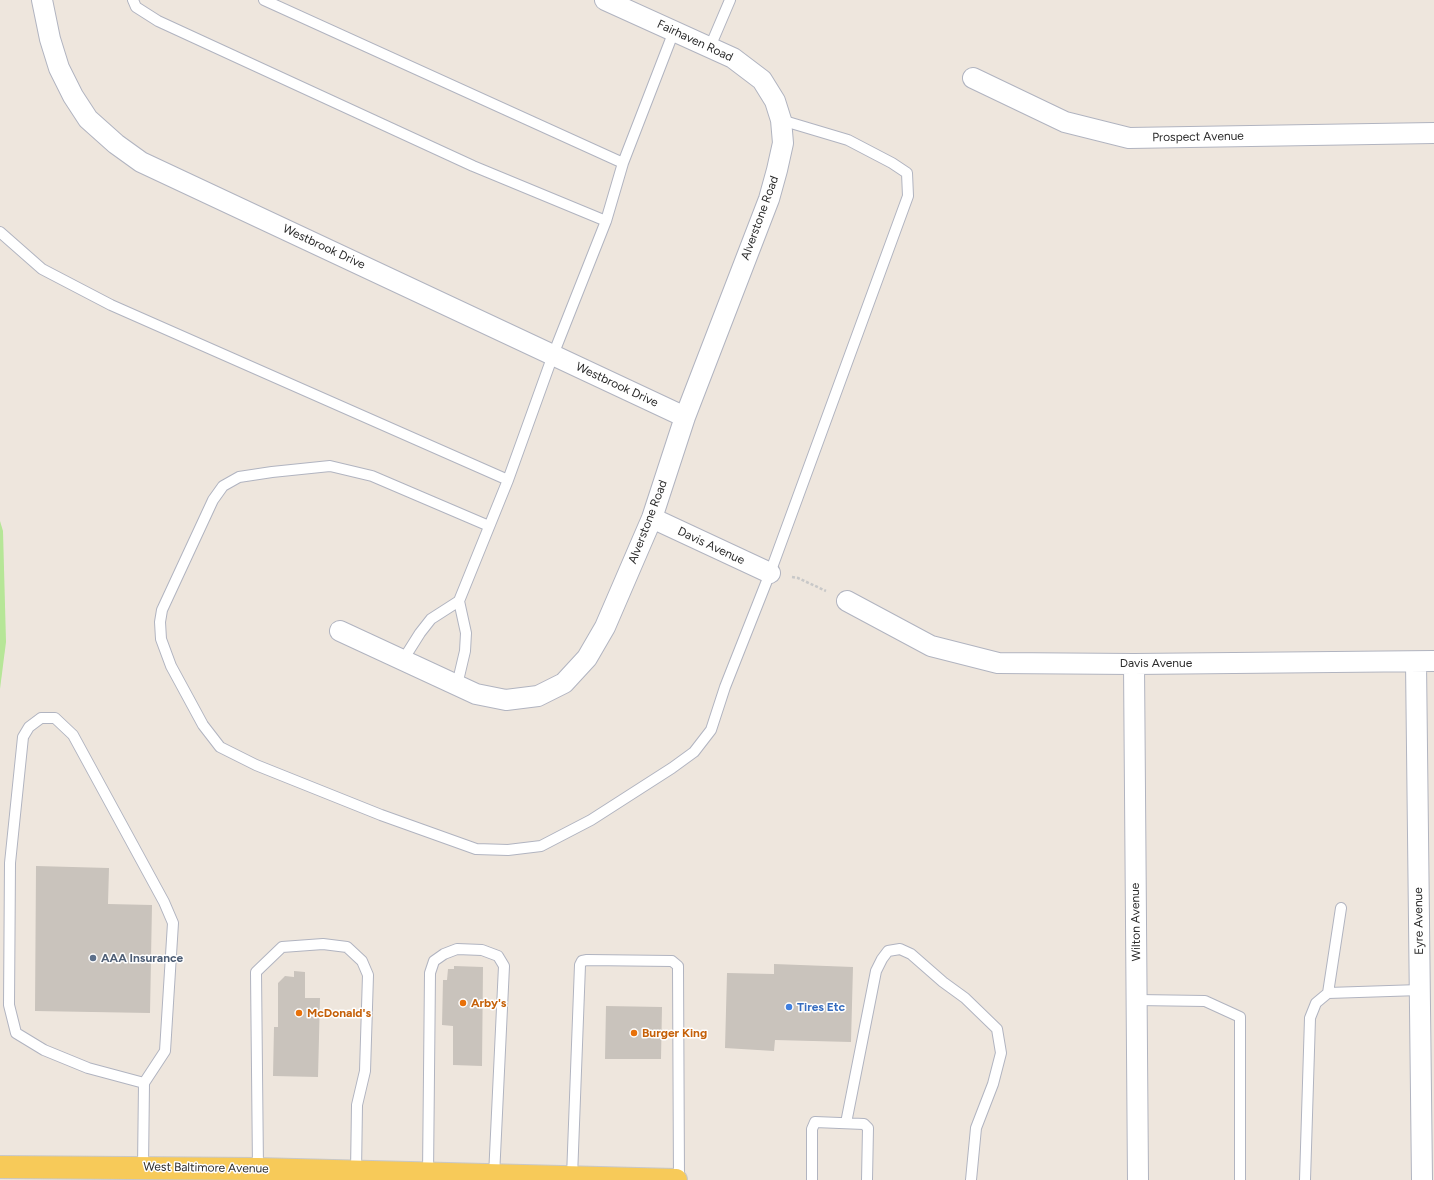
<!DOCTYPE html>
<html>
<head>
<meta charset="utf-8">
<style>
  body { margin:0 }
  canvas { display:block; background:#eee6dd }
</style>
</head>
<body>
<canvas width="1434" height="1180"></canvas>
<script>
const c = document.querySelector('canvas').getContext('2d');
c.lineJoin = 'round';
function fill(path, color) { c.fillStyle = color; c.fill(path, 'evenodd'); }
const shape = rows => new Path2D(rows.map(r => 'M' + r).join(''));
function stroke(path, color, width, dash) { c.strokeStyle = color; c.lineWidth = width; c.lineCap = dash ? 'butt' : 'round'; c.setLineDash(dash || []); c.stroke(path); }
function label(font, color, halo, rows, align = 'center') {
  c.font = font + ' Figtree,sans-serif'; c.lineWidth = 3; c.setLineDash([]); c.textBaseline = 'middle'; c.strokeStyle = halo; c.fillStyle = color; for (const [text, x, y, turn = 0] of rows) {
    c.save(); c.translate(x, y); c.rotate((+turn || 0) * Math.PI / 180); c.textAlign = isNaN(turn) ? turn : align; if (halo) c.strokeText(text, 0, 0); c.fillText(text, 0, 0); c.restore();
  }
}
fill(shape([
  [0,521,3,531,6,642,0,689]
]), '#b6e697');
fill(shape([
  [36,866,109,868,108,904,152,905,150,1013,35,1011],
  [774,964,853,967,851,1042,775,1040,774,1051,725,1048,727,973,774,974],
  [454,966,483,967,482,1066,453,1065,453,1026,442,1025,443,980,447,980,448,969,454,969],
  [294,971,305,972,305,998,320,998,318,1077,273,1076,274,1027,278,1027,278,983,285,976,294,977],
  [606,1006,662,1007,661,1059,605,1059]
]), '#c9c3bc');
const service = shape([
  [133,0,136,7,158,21,473,166,606,221],
  [264,0,623,163],
  [710,47,730,0],
  [0,232,42,269,111,305,508,480],
  [489,526,372,476,330,466,272,472,239,477,223,486,213,500,162,610,160,622,161,639,171,666,203,725,220,747,256,765,381,815,476,849,508,850,541,846,591,820,672,768,694,752,711,730,725,687,770,573,908,196,907,173,892,163,848,140,781,120],
  [459,601,508,480,553,355,606,221,623,163,674,31],
  [403,660,420,633,431,619,459,601,466,633,465,651,457,685],
  [1328,993,1341,908],
  [1137,1000,1205,1001,1240,1017,1240,1180],
  [846,1123,876,971,882,959,888,951,900,949,911,954,943,982,965,998,997,1029,1001,1053,993,1084,976,1128,971,1180],
  [143,1167,144,1083,165,1051,173,923,164,902,73,735,55,718,41,718,29,727,23,737,10,863,9,1005,16,1033,44,1050,88,1068,144,1083],
  [258,1169,256,972,282,947,323,944,347,947,362,961,368,975,365,1071,357,1105,356,1172],
  [428,1174,430,973,434,961,444,954,457,949,482,950,498,956,504,966,494,1176],
  [572,1177,580,965,582,961,587,960,672,961,678,966,679,1180],
  [812,1180,812,1129,815,1122,864,1124,868,1128,867,1180],
  [1305,1180,1310,1018,1316,1003,1328,993,1420,990]
]);
const minor = shape([
  [42,0,50,39,59,68,73,96,88,119,116,144,141,162,685,417],
  [973,78,1065,122,1129,138,1434,133],
  [652,518,770,573],
  [847,601,931,646,998,663,1134,664,1434,661],
  [340,631,476,694,506,700,538,696,564,683,587,658,605,627,652,518,685,417,769,199,777,170,783,143,781,120,775,101,762,80,733,58,605,0],
  [1416,662,1422,1180],
  [1134,664,1138,1180]
]);
const primary = shape([
  [0,1167,258,1169,676,1180]
]);
stroke(service, '#b1b4c0', 12);
stroke(minor, '#b1b4c0', 22);
stroke(primary, '#c8c8c8', 24);
stroke(shape([
  [792,577,798,578,826,591]
]), '#c8c8c8', 2.5, [3, 2]);
stroke(service, '#fff', 10);
stroke(minor, '#fff', 20);
stroke(primary, '#f7ca59', 22);
for (const [x, y, r, color] of [
  [93,958,4,"#5c6f8a"],
  [463,1003,4,"#e8710a"],
  [789,1007,4,"#3f7fe0"],
  [299,1013,4,"#e8710a"],
  [634,1033,4,"#e8710a"]
]) { const dot = new Path2D(); dot.arc(x, y, r, 0, 2 * Math.PI); c.fillStyle = color; c.fill(dot); stroke(dot, '#fff', 1.5); }
label('12px', '#2b2b2b', '#fff', [
  ["Fairhaven Road",695,41,25],
  ["Prospect Avenue",1198,137,-1],
  ["Alverstone Road",760,218,-70],
  ["Westbrook Drive",324,247,25],
  ["Westbrook Drive",617,385,25],
  ["Alverstone Road",648,522,-69],
  ["Davis Avenue",711,546,25],
  ["Davis Avenue",1156,663],
  ["Eyre Avenue",1419,921,-91],
  ["Wilton Avenue",1136,922,-91],
  ["West Baltimore Avenue",206,1168,1]
]);
label('bold 12px', '#4e5e75', '#fff', [
  ["AAA Insurance",101,958]
], 'left');
label('bold 12px', '#c56008', '#fff', [
  ["Arby's",471,1003],
  ["McDonald's",307,1013],
  ["Burger King",642,1033]
], 'left');
label('bold 12px', '#366cbe', '#fff', [
  ["Tires Etc",797,1007]
], 'left');
</script>
</body>
</html>
